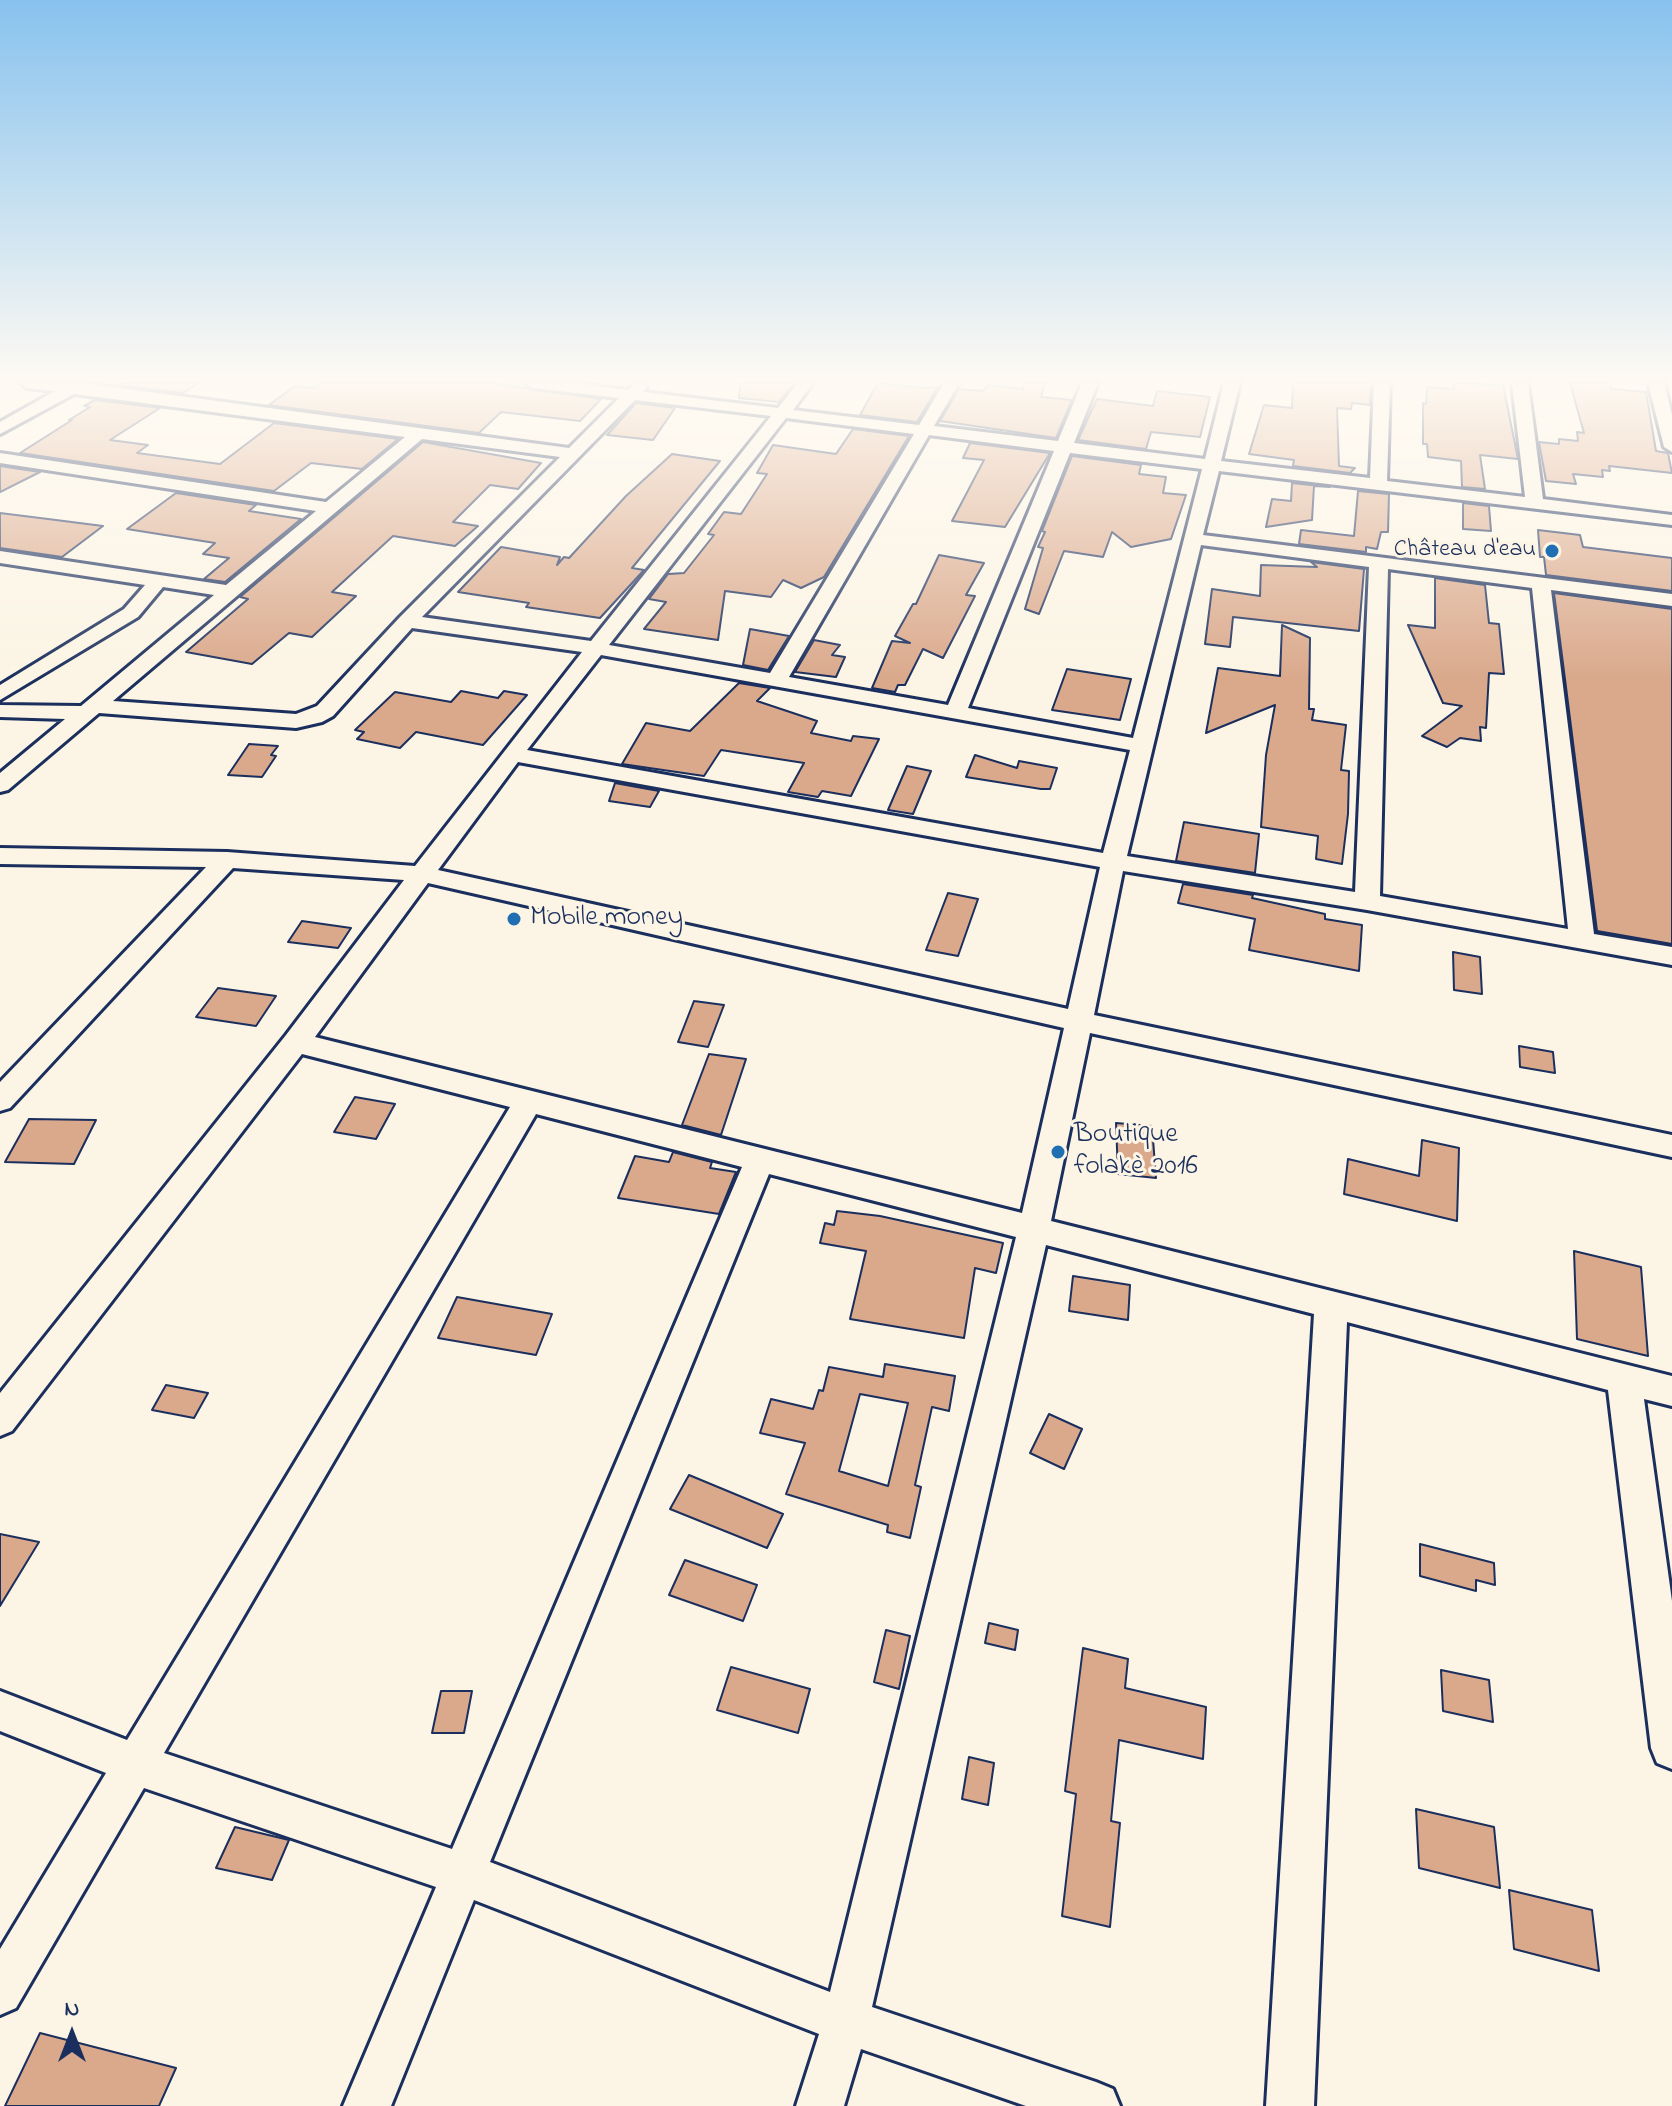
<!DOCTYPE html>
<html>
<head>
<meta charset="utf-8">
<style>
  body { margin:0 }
  #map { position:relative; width:1672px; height:2106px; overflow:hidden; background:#fcf5e5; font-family:"Indie Flower",sans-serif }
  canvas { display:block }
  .north { position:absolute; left:32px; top:1994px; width:80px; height:80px; -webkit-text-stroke:6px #fcf5e5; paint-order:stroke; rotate:0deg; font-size:22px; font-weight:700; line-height:32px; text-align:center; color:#1b2f5e }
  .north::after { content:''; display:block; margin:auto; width:28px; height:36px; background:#1b2f5e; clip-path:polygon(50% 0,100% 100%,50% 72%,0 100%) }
</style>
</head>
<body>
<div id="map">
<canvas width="1672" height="2106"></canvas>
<div class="north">N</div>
</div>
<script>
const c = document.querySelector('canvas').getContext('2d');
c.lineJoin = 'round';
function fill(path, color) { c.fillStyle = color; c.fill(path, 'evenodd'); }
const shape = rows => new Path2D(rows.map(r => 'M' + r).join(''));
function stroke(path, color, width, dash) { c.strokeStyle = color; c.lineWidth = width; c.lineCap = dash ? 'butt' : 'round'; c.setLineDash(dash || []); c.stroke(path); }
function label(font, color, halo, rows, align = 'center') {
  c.font = font + ' "Indie Flower",sans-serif'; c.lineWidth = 6; c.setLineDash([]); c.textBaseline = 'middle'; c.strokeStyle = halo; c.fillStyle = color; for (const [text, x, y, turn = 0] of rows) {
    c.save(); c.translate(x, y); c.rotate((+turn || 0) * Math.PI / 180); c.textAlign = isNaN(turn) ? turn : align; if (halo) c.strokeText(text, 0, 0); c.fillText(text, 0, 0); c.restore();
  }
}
const building = shape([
  [122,383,199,383,183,393,119,385,122,383],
  [320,383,492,383,601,399,580,421,501,412,479,433,269,405,295,386,313,388,320,383],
  [740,383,794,383,779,402,739,398,740,383],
  [878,383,925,388,938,387,917,422,860,415,878,383],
  [1024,383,1045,383,1041,397,1072,400,1056,438,940,421,959,389,983,391,988,385,1023,389,1024,383],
  [1293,383,1371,383,1370,405,1352,403,1351,409,1337,408,1339,466,1355,468,1350,473,1293,466,1294,460,1249,454,1264,405,1292,408,1293,383],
  [1454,383,1503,385,1518,459,1480,455,1485,489,1462,487,1461,461,1428,457,1427,444,1423,444,1423,403,1426,404,1427,387,1454,389,1454,383],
  [1570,383,1611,383,1611,389,1646,392,1656,451,1668,453,1672,473,1609,466,1610,471,1602,470,1603,477,1573,474,1576,484,1546,481,1539,442,1559,444,1559,439,1578,441,1577,432,1584,433,1570,383],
  [1157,391,1210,397,1200,437,1151,432,1146,449,1078,440,1097,399,1153,406,1157,391],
  [95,400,160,408,110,440,148,445,137,453,220,464,274,423,398,439,362,469,311,463,274,491,20,453,72,420,69,420,90,407,84,406,95,400],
  [636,403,675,408,653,440,607,435,636,403],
  [853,429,909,436,824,577,801,588,783,580,771,597,725,591,718,640,644,629,666,602,649,599,668,574,684,573,714,535,708,534,724,512,741,514,767,474,757,473,773,445,836,454,853,429],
  [423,442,541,463,518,489,490,485,453,522,478,526,455,546,393,536,332,592,356,596,312,637,289,633,252,664,186,652,248,599,240,597,423,442],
  [970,443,1050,453,1005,527,952,521,984,460,963,458,970,443],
  [672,454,720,461,632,568,644,570,600,618,526,607,529,603,458,592,501,547,560,557,557,565,564,557,569,558,626,496,672,454],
  [1072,456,1141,465,1139,474,1166,477,1163,493,1186,495,1171,539,1131,547,1112,532,1103,557,1064,551,1039,614,1025,609,1043,548,1038,547,1045,532,1042,531,1072,456],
  [0,466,40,472,0,492,0,466],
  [1292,483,1330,487,1314,486,1312,520,1266,527,1272,499,1291,501,1292,483],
  [1358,491,1389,494,1388,532,1381,532,1377,549,1366,547,1366,552,1299,544,1301,530,1354,536,1358,491],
  [176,493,256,505,249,511,301,519,225,582,204,579,229,558,203,554,215,543,127,529,176,493],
  [1463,503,1489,506,1491,531,1463,529,1463,503],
  [0,513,56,520,103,526,62,557,0,548,0,513],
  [1538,530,1580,535,1583,547,1672,558,1672,591,1546,575,1544,557,1540,557,1538,530],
  [939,555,984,563,966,595,975,596,943,658,923,649,905,685,898,685,895,692,872,688,892,641,910,643,895,636,913,604,916,604,939,555],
  [1311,562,1364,569,1359,631,1233,617,1230,647,1205,644,1212,589,1260,596,1261,565,1317,567,1311,562],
  [1435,578,1485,585,1489,623,1499,624,1504,674,1489,673,1486,728,1480,727,1481,741,1460,738,1447,747,1422,736,1462,706,1443,703,1408,625,1435,628,1435,578],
  [1554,593,1672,609,1672,944,1597,931,1554,593],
  [1282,625,1310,638,1309,709,1314,709,1312,720,1346,725,1341,770,1349,771,1348,814,1342,864,1316,859,1318,836,1261,827,1266,755,1275,705,1206,733,1218,668,1280,676,1282,625],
  [750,629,789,636,768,670,743,665,750,629],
  [814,640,840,645,832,655,845,657,836,677,795,672,814,640],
  [1067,669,1131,679,1120,720,1052,710,1067,669],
  [739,683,770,688,757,701,817,721,811,733,851,741,853,736,879,739,851,796,822,791,818,797,788,792,804,763,721,750,704,776,622,764,646,723,690,731,739,683],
  [461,691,498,698,504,691,527,695,483,745,416,732,400,748,357,739,364,732,355,730,395,692,451,702,461,691],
  [249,744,278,746,271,755,276,756,262,777,228,775,249,744],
  [975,755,1017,768,1019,761,1057,768,1050,789,1041,789,966,777,975,755],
  [907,766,931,771,913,814,888,810,907,766],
  [615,783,659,791,650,807,609,801,615,783],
  [1184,822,1259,834,1255,873,1176,861,1184,822],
  [1183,884,1253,895,1252,898,1325,914,1325,919,1362,925,1359,971,1249,950,1255,919,1178,903,1183,884],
  [948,893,978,899,958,956,926,950,948,893],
  [302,921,351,928,338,948,288,942,302,921],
  [1453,952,1480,957,1482,994,1454,990,1453,952],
  [218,988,276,996,256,1026,196,1017,218,988],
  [694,1001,724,1005,708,1047,678,1042,694,1001],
  [1519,1046,1553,1052,1555,1073,1520,1067,1519,1046],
  [709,1054,746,1059,721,1135,682,1125,709,1054],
  [355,1097,395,1104,376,1139,334,1132,355,1097],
  [29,1119,96,1120,74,1164,5,1162,29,1119],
  [1116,1123,1152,1126,1156,1178,1118,1174,1116,1123],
  [1422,1140,1459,1148,1457,1221,1344,1194,1348,1159,1419,1176,1422,1140],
  [673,1152,712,1162,710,1168,736,1172,719,1214,618,1198,635,1156,669,1162,673,1152],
  [837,1211,880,1216,1003,1243,996,1273,975,1268,964,1338,850,1319,866,1251,820,1243,825,1223,834,1225,837,1211],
  [1574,1251,1641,1267,1648,1356,1577,1339,1574,1251],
  [1073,1276,1130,1285,1128,1320,1069,1311,1073,1276],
  [457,1297,552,1314,536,1355,438,1338,457,1297],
  [885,1364,955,1376,949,1411,932,1407,915,1485,921,1487,910,1538,887,1532,888,1525,786,1494,805,1443,760,1433,771,1399,813,1409,819,1390,823,1391,829,1367,883,1377,885,1364],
  [860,1394,908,1403,888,1486,839,1471,860,1394],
  [166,1385,208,1393,194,1418,152,1410,166,1385],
  [1049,1414,1082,1429,1064,1469,1030,1453,1049,1414],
  [689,1475,783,1514,767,1548,670,1509,689,1475],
  [0,1534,39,1542,0,1606,0,1534],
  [1420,1544,1494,1563,1495,1585,1476,1580,1476,1591,1420,1576,1420,1544],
  [685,1560,757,1585,743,1621,669,1595,685,1560],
  [989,1623,1018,1630,1015,1650,985,1643,989,1623],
  [886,1630,910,1636,899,1689,874,1682,886,1630],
  [1083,1648,1128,1659,1125,1688,1206,1707,1203,1759,1119,1740,1111,1821,1120,1823,1110,1927,1062,1916,1076,1794,1065,1791,1083,1648],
  [731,1667,810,1689,798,1733,717,1710,731,1667],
  [1441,1670,1489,1680,1493,1722,1443,1711,1441,1670],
  [441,1691,472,1691,464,1733,432,1733,441,1691],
  [969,1757,994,1763,988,1805,962,1799,969,1757],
  [1416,1809,1494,1827,1500,1888,1419,1868,1416,1809],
  [235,1827,289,1840,272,1880,216,1868,235,1827],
  [1509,1890,1592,1910,1599,1971,1514,1949,1509,1890],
  [40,2033,176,2068,159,2106,5,2106,40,2033]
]);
fill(building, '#daa98c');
stroke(building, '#1b2f5e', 2);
const minor = shape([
  [20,383,82,383,569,448,619,398,533,388,526,383,574,383,628,390,634,384,643,383,647,387,643,392,778,408,798,383,813,383,793,410,919,425,944,383,959,383,934,426,1058,441,1082,383,1098,383,1074,443,1205,459,1224,383,1240,383,1221,461,1370,478,1374,383,1390,383,1387,481,1525,497,1512,383,1528,383,1543,499,1672,515,1672,525,1219,471,1203,535,1672,594,1672,606,1551,590,1594,934,1672,947,1672,965,1367,910,1123,871,1094,1015,1672,1135,1672,1157,1090,1033,1051,1221,1672,1376,1672,1406,1644,1399,1672,1601,1672,1769,1657,1763,1651,1748,1608,1390,1347,1322,1314,2106,1266,2106,1314,1314,1046,1245,872,2007,1096,2082,1113,2089,1120,2106,1026,2106,861,2049,844,2106,796,2106,819,2034,474,1900,391,2106,343,2106,436,1887,144,1788,16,2008,0,2015,0,1949,106,1773,0,1731,0,1691,127,1740,510,1107,302,1054,12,1431,0,1436,0,1393,286,1035,404,880,233,868,10,1108,0,1111,0,1082,206,867,0,864,0,848,227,852,415,866,582,652,412,628,333,716,322,722,296,728,99,713,8,790,0,792,0,773,65,719,0,717,0,705,81,706,214,595,163,587,138,617,0,700,0,685,124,609,145,585,0,563,0,551,226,585,316,511,0,463,0,453,326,502,405,437,74,394,0,434,0,422,55,391,27,388,20,383],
  [635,400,771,416,591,641,422,617,635,400],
  [786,418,914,434,770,673,609,645,786,418],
  [929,435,1054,451,948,705,789,677,929,435],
  [422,439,560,457,400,617,317,706,296,714,113,701,422,439],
  [1070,453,1202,469,1133,738,968,708,1070,453],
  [1201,545,1369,567,1355,892,1127,856,1201,545],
  [1388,569,1532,588,1568,929,1380,896,1388,569],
  [601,655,1130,750,1103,853,527,750,601,655],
  [518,762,1100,867,1068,1009,438,870,518,762],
  [428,883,1064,1028,1022,1213,315,1037,428,883],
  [536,1114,742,1167,452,1849,164,1753,536,1114],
  [769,1174,1016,1237,830,1992,490,1862,769,1174],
  [1648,383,1664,383,1672,415,1672,452,1664,447,1648,383]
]);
stroke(minor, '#1b2f5e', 6);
fill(minor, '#fcf5e5');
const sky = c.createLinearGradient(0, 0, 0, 678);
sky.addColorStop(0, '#87c2ee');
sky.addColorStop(0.56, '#fefaf3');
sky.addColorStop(1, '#fefaf300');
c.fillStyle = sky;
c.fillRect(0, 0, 1672, 678);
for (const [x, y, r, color] of [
  [1552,551,8,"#1f6fb2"],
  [514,919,8,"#1f6fb2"],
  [1058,1152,8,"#1f6fb2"]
]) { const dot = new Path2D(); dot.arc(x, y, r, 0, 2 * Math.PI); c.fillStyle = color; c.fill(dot); stroke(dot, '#fcf5e5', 3); }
label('24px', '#1b2f5e', '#fcf5e5', [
  ["Château d'eau",1536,551]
], 'right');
label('28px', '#1b2f5e', '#fcf5e5', [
  ["Mobile money",530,919],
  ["Boutique",1074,1136],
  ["folakè 2016",1074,1168]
], 'left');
</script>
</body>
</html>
